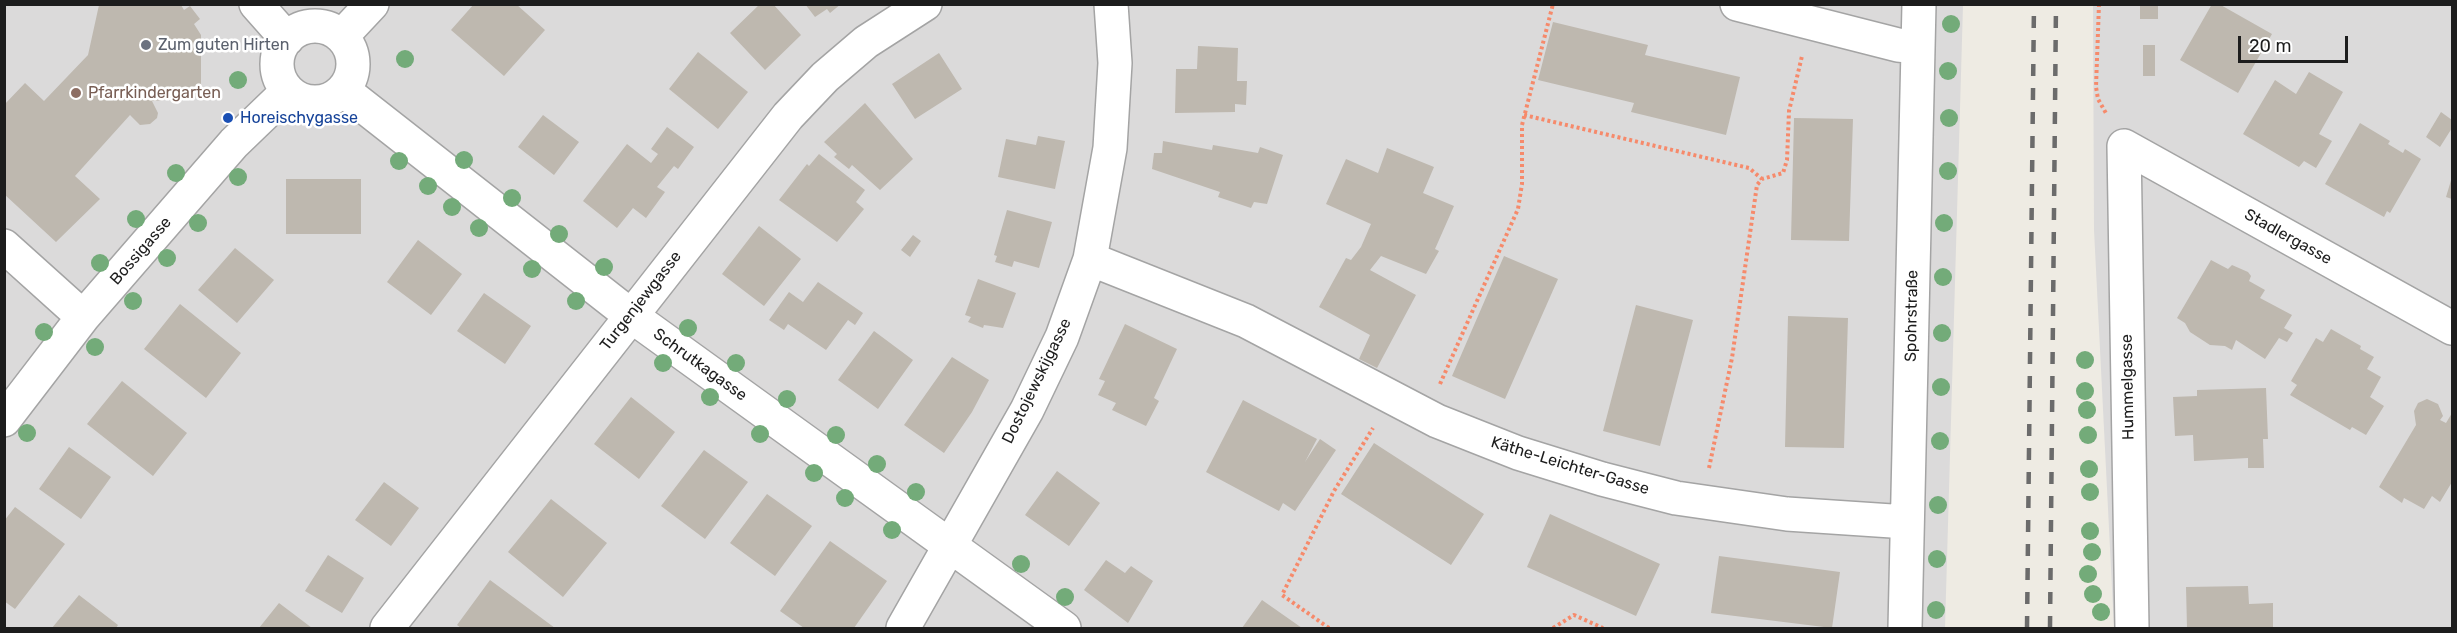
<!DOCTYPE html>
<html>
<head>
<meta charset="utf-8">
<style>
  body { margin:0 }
  #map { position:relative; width:2457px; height:633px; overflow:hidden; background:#eeebe3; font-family:Rubik,sans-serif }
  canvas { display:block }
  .frame { position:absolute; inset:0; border:6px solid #1d1d1d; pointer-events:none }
  .scale { position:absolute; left:2238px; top:36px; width:110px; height:27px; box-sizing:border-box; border:3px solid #1d1d1d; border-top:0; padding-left:8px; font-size:18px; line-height:21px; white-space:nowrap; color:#1d1d1d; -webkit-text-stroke:4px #fff; paint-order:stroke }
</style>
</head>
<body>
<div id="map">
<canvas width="2457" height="633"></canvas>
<div class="frame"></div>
<div class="scale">20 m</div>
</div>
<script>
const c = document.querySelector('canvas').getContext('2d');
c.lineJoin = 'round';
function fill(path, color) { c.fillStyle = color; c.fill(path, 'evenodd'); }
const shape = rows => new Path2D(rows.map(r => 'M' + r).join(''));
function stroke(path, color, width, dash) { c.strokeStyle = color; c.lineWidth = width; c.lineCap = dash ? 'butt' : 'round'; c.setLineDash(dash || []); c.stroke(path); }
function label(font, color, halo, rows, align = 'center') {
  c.font = font + ' Rubik,sans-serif'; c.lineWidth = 5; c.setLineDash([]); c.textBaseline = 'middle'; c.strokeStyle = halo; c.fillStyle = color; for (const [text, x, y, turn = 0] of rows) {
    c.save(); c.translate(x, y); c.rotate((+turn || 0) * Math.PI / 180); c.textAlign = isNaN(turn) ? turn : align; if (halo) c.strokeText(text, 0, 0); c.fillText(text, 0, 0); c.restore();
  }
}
fill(shape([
  [4,5,1963,5,1945,628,5,628],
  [2093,5,2452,5,2452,628,2114,628,2094,230]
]), '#dbdada');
fill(shape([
  [474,4,516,4,545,30,504,76,451,30],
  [760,4,773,4,801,35,765,70,730,33],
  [805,4,841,4,830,13,827,9,815,17],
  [2140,4,2158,4,2158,19,2140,19],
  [2212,4,2219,4,2272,34,2238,93,2180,60],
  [99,5,181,5,184,10,190,6,200,19,194,24,201,35,201,97,152,101,158,113,157,118,150,124,140,125,130,115,75,176,100,199,56,242,4,194,4,105,25,83,44,101,88,55],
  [1553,22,1648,45,1645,55,1740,77,1726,135,1631,112,1634,103,1538,80],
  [2143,45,2155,45,2155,76,2143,76],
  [1198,46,1238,48,1237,81,1247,81,1246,105,1235,104,1235,112,1175,113,1176,69,1197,69],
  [698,52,748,92,718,129,669,89],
  [939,53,962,89,915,119,892,84],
  [2309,72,2343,92,2319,134,2332,141,2316,168,2304,161,2299,167,2243,134,2275,80,2296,94],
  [865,103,913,159,880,190,852,165,849,169,834,157,837,154,824,142],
  [2441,112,2452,120,2452,128,2440,147,2426,137],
  [543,115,579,142,554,175,518,147],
  [1794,118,1853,119,1849,241,1791,240],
  [2360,123,2390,141,2388,144,2403,153,2405,149,2421,159,2390,213,2387,211,2384,217,2325,184],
  [667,127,694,147,678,169,674,166,657,187,665,192,646,218,633,208,617,228,583,201,627,144,651,163,658,154,651,149],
  [1038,136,1065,141,1055,189,998,177,1006,139,1036,145],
  [1163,141,1212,150,1213,145,1258,153,1260,147,1283,155,1267,204,1254,202,1251,208,1218,197,1220,192,1152,169,1154,153,1162,153],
  [1387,148,1434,167,1423,193,1454,206,1435,249,1439,251,1426,274,1381,256,1370,270,1416,295,1377,368,1359,359,1370,335,1319,307,1346,258,1351,260,1361,247,1371,224,1326,204,1346,159,1378,173],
  [819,154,865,190,856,202,864,209,837,242,779,200,807,164,809,166],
  [2452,177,2452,199,2446,197],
  [286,179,361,179,361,234,286,234],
  [1007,210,1052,222,1039,268,1014,261,1012,267,995,262,997,256,994,255],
  [759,226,801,259,764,306,722,274],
  [913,235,921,241,910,257,901,250],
  [418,240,462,274,431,315,387,282],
  [235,248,274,280,237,323,198,290],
  [1504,256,1558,279,1505,399,1452,376],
  [2211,260,2228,269,2232,265,2248,272,2251,276,2249,281,2265,290,2260,298,2292,315,2284,328,2293,333,2287,342,2279,338,2265,359,2236,340,2232,350,2225,346,2210,345,2190,332,2185,323,2177,318],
  [978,279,1016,293,1003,328,984,325,983,328,968,322,971,317,965,315],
  [818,282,863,313,855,325,848,320,826,350,788,324,784,330,769,320,789,292,803,302],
  [484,293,531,326,505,364,457,331],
  [180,304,241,353,206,398,144,349],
  [1636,305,1693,320,1660,446,1603,431],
  [1788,316,1848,318,1844,448,1785,447],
  [1125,324,1177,349,1154,398,1159,401,1146,426,1112,410,1116,403,1098,395,1105,381,1099,379],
  [2331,329,2361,346,2360,349,2374,357,2367,369,2381,377,2370,397,2384,406,2366,435,2352,427,2350,430,2290,395,2297,385,2291,381,2316,338,2323,342],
  [874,331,913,360,878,409,838,380],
  [952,357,989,380,972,412,944,453,904,425],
  [122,381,187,433,153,476,87,424],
  [2266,388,2268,439,2263,439,2264,468,2248,468,2248,458,2194,461,2193,435,2175,436,2173,397,2197,396,2197,390],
  [631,397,675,432,639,479,594,444],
  [2427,399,2438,404,2443,416,2440,420,2446,423,2452,413,2452,482,2440,502,2432,496,2424,509,2404,498,2402,503,2379,487,2416,425,2414,411,2418,403],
  [1243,400,1317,439,1305,462,1320,439,1336,450,1295,511,1283,503,1279,511,1206,472],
  [1374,443,1484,514,1451,565,1341,494],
  [69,447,111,477,81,519,39,489],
  [704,450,748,482,705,539,661,506],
  [1057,471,1100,503,1069,546,1025,515],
  [384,482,419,508,391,546,355,520],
  [767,494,812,526,775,576,730,543],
  [551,499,607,543,563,597,508,552],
  [15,507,65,544,15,609,4,601,4,521],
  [1550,514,1660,564,1636,616,1527,567],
  [830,541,887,581,854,628,804,628,780,611],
  [328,555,364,578,342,613,305,591],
  [1719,556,1840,572,1832,628,1711,613],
  [1106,560,1125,573,1131,566,1153,581,1128,623,1084,590],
  [490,580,555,628,461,628,457,625],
  [2248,586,2249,604,2273,603,2273,628,2187,628,2186,587],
  [79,595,118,625,116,628,52,628],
  [1262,600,1302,628,1242,628],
  [279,603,312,628,259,628]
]), '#beb8af');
const minor = shape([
  [256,4,287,39],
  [1737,4,1898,45,1918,47],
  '277 64a38 38 0 1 1 76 0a38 38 0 1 1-76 0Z',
  [342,36,372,4],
  [343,90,630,315,1064,628],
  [2124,146,2132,628],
  [2124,146,2452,328],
  [4,246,83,317],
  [1090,259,1246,321,1437,421,1518,453,1602,479,1676,498,1787,514,1907,522],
  [4,420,83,317,234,143,288,91],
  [387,628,788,116,825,77,866,42,925,4],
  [903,628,1027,410,1062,337,1090,259,1110,148,1115,63,1111,4],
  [1905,628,1919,4]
]);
stroke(minor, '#a4a4a4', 36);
stroke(shape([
  [2099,4,2096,87,2098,99,2107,115],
  [1524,115,1749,168,1762,179],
  [1440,384,1518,209,1522,184,1522,125,1553,4],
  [1709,468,1732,358,1757,185,1762,179,1783,173,1787,160,1789,111,1802,56],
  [1329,628,1282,595,1334,491,1373,428],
  [1553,628,1574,615,1603,628]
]), '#f68a6b', 4, [3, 3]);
stroke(minor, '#fff', 33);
stroke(shape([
  [2027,628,2034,4],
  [2050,628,2056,4]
]), '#6b6b6b', 4.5, [12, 12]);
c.fillStyle = '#73ab79';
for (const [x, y] of [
  [1951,24],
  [405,59],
  [1948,71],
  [238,80],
  [1949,118],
  [464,160],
  [399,161],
  [1948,171],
  [176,173],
  [238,177],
  [428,186],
  [512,198],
  [452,207],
  [136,219],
  [198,223],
  [1944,223],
  [479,228],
  [559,234],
  [167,258],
  [100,263],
  [604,267],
  [532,269],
  [1943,277],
  [133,301],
  [576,301],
  [688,328],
  [44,332],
  [1942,333],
  [95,347],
  [2085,360],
  [663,363],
  [736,363],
  [1941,387],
  [2085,391],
  [710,397],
  [787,399],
  [2087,410],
  [27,433],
  [760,434],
  [836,435],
  [2088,435],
  [1940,441],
  [877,464],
  [2089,469],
  [814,473],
  [916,492],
  [2090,492],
  [845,498],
  [1938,505],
  [892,530],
  [2090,531],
  [2092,552],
  [1937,559],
  [1021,564],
  [2088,574],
  [2093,594],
  [1065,597],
  [1936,610],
  [2101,612]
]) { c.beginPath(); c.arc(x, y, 9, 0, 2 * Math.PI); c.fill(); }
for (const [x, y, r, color] of [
  [146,45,6,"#6b7280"],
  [76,93,6,"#8d6e63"],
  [228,118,6,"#1a4fb4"]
]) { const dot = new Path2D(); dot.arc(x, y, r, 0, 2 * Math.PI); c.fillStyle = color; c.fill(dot); stroke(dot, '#fff', 2); }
label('16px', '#5b616d', '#fff', [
  ["Zum guten Hirten",158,45]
], 'left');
label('16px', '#785e54', '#fff', [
  ["Pfarrkindergarten",88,93]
], 'left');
label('16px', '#164399', '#fff', [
  ["Horeischygasse",240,118]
], 'left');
label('16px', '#1d1d1d', '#fff', [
  ["Stadlergasse",2288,237,29],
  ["Bossigasse",141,251,-49],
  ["Turgenjewgasse",641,301,-52],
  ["Spohrstraße",1912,316,-89],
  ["Schrutkagasse",700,365,36],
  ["Dostojewskijgasse",1037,381,-64],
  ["Hummelgasse",2128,387,-91],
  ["Käthe-Leichter-Gasse",1570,466,17]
]);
</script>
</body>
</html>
